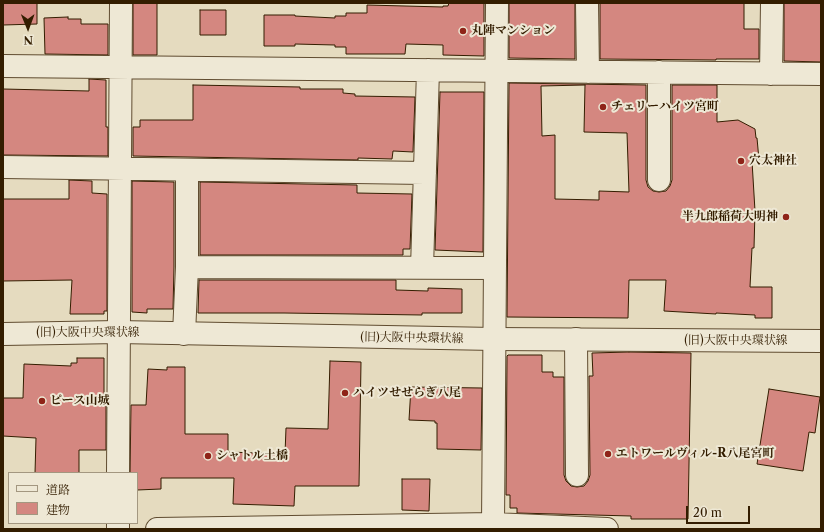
<!DOCTYPE html>
<html>
<head>
<meta charset="utf-8">
<style>
  body { margin:0 }
  #map { position:relative; width:824px; height:532px; overflow:hidden; background:#e5dbbf; font-family:"Libre Caslon Text","Noto Serif JP",serif }
  canvas { display:block }
  .frame { position:absolute; inset:0; border:4px solid #331d00; pointer-events:none }
  .legend { position:absolute; left:8px; top:472px; width:130px; height:52px; box-sizing:border-box; background:#eee8d5; border:1px solid #a39780; margin:0; padding:5px 7px; list-style:none; font-size:12px; color:#331d00 }
  .legend li { display:flex; align-items:center; gap:8px; height:20px }
  .legend b { width:20px; border:1px solid #a39780 }
  .north { position:absolute; left:8px; top:8px; width:40px; height:40px; -webkit-text-stroke:3px #eee8d5; paint-order:stroke; rotate:179deg; font-size:11px; font-weight:700; line-height:16px; text-align:center; color:#331d00 }
  .north::after { content:''; display:block; margin:auto; width:14px; height:18px; background:#331d00; clip-path:polygon(50% 0,100% 100%,50% 72%,0 100%) }
  .scale { position:absolute; left:686px; top:506px; width:64px; height:18px; box-sizing:border-box; border:2px solid #331d00; border-top:0; padding-left:5px; font-size:12px; line-height:14px; white-space:nowrap; color:#331d00; -webkit-text-stroke:3px #eee8d5; paint-order:stroke }
</style>
</head>
<body>
<div id="map">
<canvas width="824" height="532"></canvas>
<div class="frame"></div>
<ul class="legend">
<li><b style="height:5px;background:#eee8d5"></b>道路</li>
<li><b style="height:11px;background:#d48780"></b>建物</li>
</ul>
<div class="north">N</div>
<div class="scale">20 m</div>
</div>
<script>
const c = document.querySelector('canvas').getContext('2d');
c.lineJoin = 'round';
function fill(path, color) { c.fillStyle = color; c.fill(path, 'evenodd'); }
const shape = rows => new Path2D(rows.map(r => 'M' + r).join(''));
function stroke(path, color, width, dash) { c.strokeStyle = color; c.lineWidth = width; c.lineCap = dash ? 'butt' : 'round'; c.setLineDash(dash || []); c.stroke(path); }
function label(font, color, halo, rows, align = 'center') {
  c.font = font + ' "Libre Caslon Text","Noto Serif JP",serif'; c.lineWidth = 4; c.setLineDash([]); c.textBaseline = 'middle'; c.strokeStyle = halo; c.fillStyle = color; for (const [text, x, y, turn = 0] of rows) {
    c.save(); c.translate(x, y); c.rotate((+turn || 0) * Math.PI / 180); c.textAlign = isNaN(turn) ? turn : align; if (halo) c.strokeText(text, 0, 0); c.fillText(text, 0, 0); c.restore();
  }
}
const building = shape([
  [3,3,37,3,37,24,3,25,3,3],
  [133,3,157,3,157,55,133,55,133,3],
  [449,3,484,3,484,56,443,55,443,45,406,44,405,54,346,54,346,47,335,47,335,45,295,44,295,46,264,46,264,15,295,15,295,16,335,18,335,16,346,16,346,13,367,13,367,5,443,7,443,6,448,6,449,3],
  [509,3,575,3,575,59,509,58,509,3],
  [600,3,744,3,744,29,759,29,759,59,716,59,716,60,600,59,600,3],
  [784,3,821,3,821,62,784,61,784,3],
  [200,10,226,10,226,35,200,35,200,10],
  [68,17,68,19,81,19,81,24,108,24,108,55,45,54,44,18,68,17],
  [89,79,106,80,106,127,108,127,108,156,3,155,3,89,89,91,89,79],
  [509,83,646,85,646,180,648,187,653,191,659,192,666,191,670,186,672,180,672,85,717,85,717,122,738,120,755,129,756,138,757,138,759,160,752,161,755,211,754,248,752,248,750,287,772,287,772,318,755,318,755,315,716,313,716,314,664,311,666,280,629,280,628,318,507,317,509,83],
  [585,85,584,132,627,133,629,192,599,191,599,200,555,199,555,135,542,136,541,86,585,85],
  [193,85,300,87,300,89,343,89,343,93,355,94,355,96,415,97,413,152,393,151,392,159,358,158,358,160,133,156,133,127,140,127,140,120,193,120,193,85],
  [440,92,484,92,483,252,435,250,440,92],
  [69,180,92,181,92,193,107,194,107,311,104,311,104,314,70,314,72,280,3,281,3,199,69,199,69,180],
  [132,181,174,182,174,267,173,309,147,309,147,313,132,312,132,181],
  [200,182,357,185,357,193,412,194,410,249,403,249,403,255,200,255,200,182],
  [199,280,396,280,396,290,428,291,428,288,462,289,462,313,422,313,422,315,284,313,198,313,199,280],
  [629,352,691,353,688,519,631,519,631,516,517,513,517,508,510,508,510,495,506,495,507,356,508,355,542,355,542,372,553,372,553,377,564,377,564,475,566,481,571,486,577,487,584,486,588,481,590,475,589,376,593,376,592,353,629,352],
  [77,358,104,358,104,405,106,405,106,450,79,450,79,473,35,473,36,438,3,436,3,398,23,398,24,364,71,366,71,363,77,363,77,358],
  [330,361,361,362,359,486,295,486,294,506,233,504,234,478,161,478,161,489,137,490,137,473,130,473,131,405,146,405,148,369,167,370,167,367,185,367,185,434,228,434,228,452,285,454,286,428,328,429,330,361],
  [411,387,482,388,481,450,437,449,437,423,435,423,435,421,409,420,411,387],
  [769,389,820,397,815,433,809,432,803,471,757,464,769,389],
  [402,479,430,479,429,511,402,510,402,479]
]);
fill(building, '#d48780');
stroke(building, '#331d00', 1);
const minor = shape([
  [587,3,588,72],
  [3,66,821,74],
  [771,74,772,3],
  [3,167,425,173],
  [659,180,659,72],
  [187,267,495,268],
  [422,268,428,70],
  [184,334,187,267,187,170],
  [576,339,577,475],
  [118,473,121,3],
  [493,524,497,3],
  [118,529,118,523],
  [157,529,493,524,607,529]
]);
const tertiary = shape([
  [3,334,118,332,494,339,821,341]
]);
stroke(minor, '#604c30', 24);
stroke(tertiary, '#604c30', 24);
stroke(minor, '#eee8d5', 22);
stroke(tertiary, '#eee8d5', 22);
for (const [x, y, r, color] of [
  [463,31,4,"#8f2418"],
  [603,107,4,"#8f2418"],
  [741,161,4,"#8f2418"],
  [786,217,4,"#8f2418"],
  [345,393,4,"#8f2418"],
  [42,401,4,"#8f2418"],
  [608,454,4,"#8f2418"],
  [208,456,4,"#8f2418"]
]) { const dot = new Path2D(); dot.arc(x, y, r, 0, 2 * Math.PI); c.fillStyle = color; c.fill(dot); stroke(dot, '#eee8d5', 1.5); }
label('bold 12px', '#331d00', '#eee8d5', [
  ["丸陣マンション",471,31],
  ["チェリーハイツ宮町",611,107],
  ["穴太神社",749,161],
  ["半九郎稲荷大明神",778,217,"right"],
  ["ハイツせせらぎ八尾",353,393],
  ["ピース山城",50,401],
  ["エトワールヴィル-R八尾宮町",616,454],
  ["シャトル土橋",216,456]
], 'left');
label('12px', '#331d00', '#eee8d5', [
  ["(旧)大阪中央環状線",88,333],
  ["(旧)大阪中央環状線",412,338,1],
  ["(旧)大阪中央環状線",736,341]
]);
</script>
</body>
</html>
